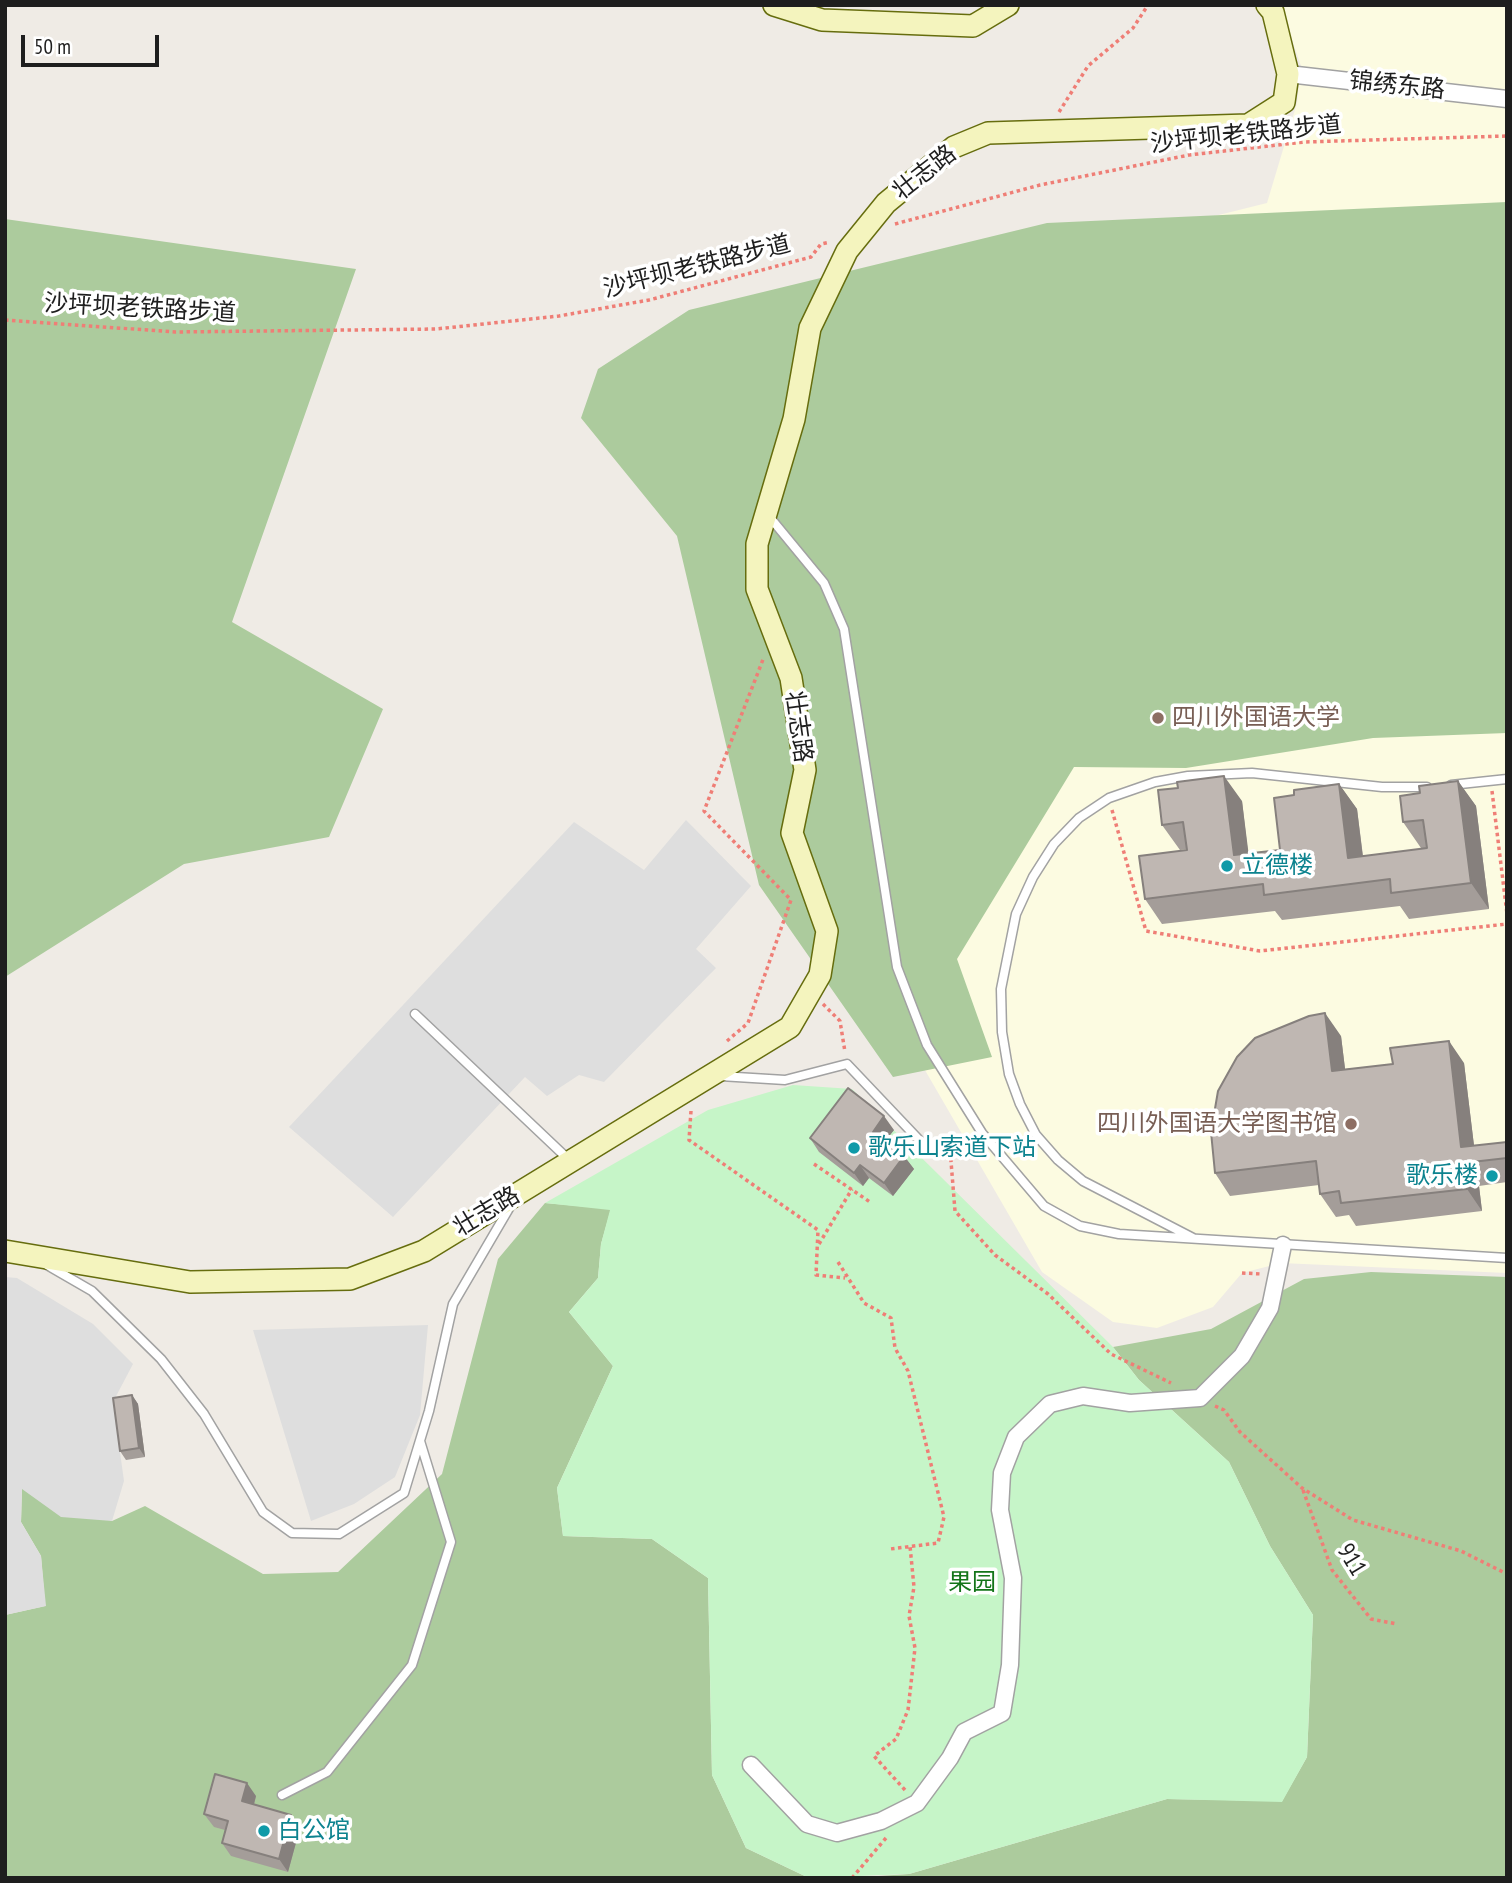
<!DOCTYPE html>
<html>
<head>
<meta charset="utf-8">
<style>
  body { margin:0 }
  #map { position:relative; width:1512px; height:1883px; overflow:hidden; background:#efebe5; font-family:"PT Sans Narrow",sans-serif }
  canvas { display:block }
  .frame { position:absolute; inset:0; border:7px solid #1e1e1e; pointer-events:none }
  .scale { position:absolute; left:21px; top:35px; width:138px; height:32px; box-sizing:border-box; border:4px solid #1e1e1e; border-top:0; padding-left:9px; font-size:21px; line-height:24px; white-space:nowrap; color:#1e1e1e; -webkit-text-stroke:5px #fff; paint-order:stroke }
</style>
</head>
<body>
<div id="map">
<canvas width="1512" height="1883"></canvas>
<div class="frame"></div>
<div class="scale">50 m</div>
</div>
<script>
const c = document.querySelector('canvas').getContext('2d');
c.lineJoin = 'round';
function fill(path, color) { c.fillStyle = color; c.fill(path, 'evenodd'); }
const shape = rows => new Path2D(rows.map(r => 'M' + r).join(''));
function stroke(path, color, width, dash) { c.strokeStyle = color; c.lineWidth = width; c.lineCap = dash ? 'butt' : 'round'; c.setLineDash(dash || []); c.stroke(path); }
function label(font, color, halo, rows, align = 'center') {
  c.font = font + ' "PT Sans Narrow","Noto Sans SC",sans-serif'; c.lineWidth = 7; c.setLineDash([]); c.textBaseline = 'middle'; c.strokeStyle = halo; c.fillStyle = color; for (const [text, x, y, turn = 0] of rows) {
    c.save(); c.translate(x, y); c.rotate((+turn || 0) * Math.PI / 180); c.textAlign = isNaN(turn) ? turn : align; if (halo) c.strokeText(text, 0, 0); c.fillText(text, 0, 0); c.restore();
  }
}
fill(shape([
  [1280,5,1507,5,1507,1273,1281,1263,1242,1273,1213,1307,1157,1328,1113,1322,1042,1272,911,1046,873,301,1267,203,1297,103,1301,66]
]), '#fcfbe1');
fill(shape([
  [1507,202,1507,733,1373,738,1186,768,1074,767,957,959,992,1057,893,1077,759,885,677,536,581,418,598,369,689,310,1047,223],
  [5,219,356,269,232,622,383,709,329,837,184,864,5,977],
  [545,1203,611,1209,601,1244,598,1278,569,1312,613,1366,557,1488,563,1536,652,1539,708,1578,712,1775,746,1848,809,1878,5,1878,5,1615,45,1606,41,1556,21,1522,22,1488,112,1521,145,1506,263,1574,338,1572,442,1474,498,1259],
  [1371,1272,1507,1277,1507,1878,847,1878,909,1874,1167,1799,1282,1801,1307,1757,1313,1615,1270,1546,1229,1462,1139,1380,1113,1347,1211,1329,1304,1279]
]), '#accb9d');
fill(shape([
  [793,1085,852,1089,1113,1347,1139,1380,1229,1462,1270,1546,1313,1615,1307,1757,1282,1802,1167,1799,909,1874,809,1878,746,1848,712,1775,708,1578,652,1539,563,1536,557,1488,613,1366,569,1312,598,1278,601,1244,610,1210,545,1203,708,1110]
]), '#c6f5c8');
fill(shape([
  [686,820,751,886,696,949,716,968,604,1082,579,1075,547,1096,525,1077,393,1217,289,1127,574,822,644,870],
  [5,1277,17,1278,93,1324,133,1364,113,1402,124,1481,112,1521,61,1517,22,1489,21,1522,41,1556,46,1606,5,1615],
  [428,1325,420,1415,395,1477,354,1504,311,1521,253,1330]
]), '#dedede');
const lane = shape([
  [768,515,824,583,844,629,897,967,927,1045,982,1133,1044,1206,1080,1226,1119,1234,1507,1258],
  [1451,785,1507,779],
  [415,1014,568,1159],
  [720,1076,785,1080,847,1064,922,1143],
  [1193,1238,1083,1181,1058,1160,1036,1135,1020,1104,1009,1074,1002,1032,1001,989,1016,914,1033,877,1054,844,1079,818,1109,798,1155,782,1188,776,1252,773,1382,787,1427,787],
  [47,1265,92,1291,161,1359,204,1414,263,1512,292,1533,339,1534,404,1493,429,1411,453,1304,511,1205],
  [282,1795,327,1772,412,1665,451,1542,420,1441]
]);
const street = shape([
  [1288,74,1507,99],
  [751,1765,807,1824,837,1833,881,1821,917,1803,950,1758,964,1732,1002,1713,1010,1665,1013,1578,1000,1510,1002,1473,1016,1437,1050,1404,1083,1396,1130,1403,1200,1398,1242,1356,1270,1308,1283,1245]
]);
const secondary = shape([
  [774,5,822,20,973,26,1008,5],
  [5,1251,190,1282,350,1279,424,1251,790,1027,820,975,827,931,792,833,805,770,791,678,757,589,757,544,794,419,810,328,847,251,886,203,954,147,988,133,1248,125,1284,102,1288,74,1273,12,1267,5]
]);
stroke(lane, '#a2a2a2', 11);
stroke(street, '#a2a2a2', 19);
stroke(secondary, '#666d0e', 24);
stroke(shape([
  [1059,112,1088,66,1133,28,1148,5],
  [895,224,1040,185,1189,155,1304,142,1507,136],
  [5,320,175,332,436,329,559,316,649,300,811,257,821,244,830,242],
  [1492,791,1507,914],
  [1112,810,1146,931,1260,951,1507,924],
  [823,1004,840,1021,845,1052],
  [727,1041,748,1023,791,900,704,811,764,657],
  [691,1111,689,1140,818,1230,816,1275,845,1278],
  [932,1145,950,1149,955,1211,995,1255,1048,1294,1111,1354,1171,1383],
  [814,1164,870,1202],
  [819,1244,852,1189],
  [838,1262,864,1303,891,1318,895,1348,908,1371,944,1517,938,1543,890,1549],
  [1242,1273,1262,1274],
  [1215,1406,1224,1410,1240,1432,1302,1488,1353,1520,1461,1551,1507,1574],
  [1303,1490,1332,1570,1371,1619,1397,1624],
  [905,1790,874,1756,896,1739,908,1710,915,1648,909,1616,914,1587,910,1546],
  [852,1878,886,1838]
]), '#ef7e76', 3.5, [3.5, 3.5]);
stroke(lane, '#fff', 8);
stroke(street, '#fff', 16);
stroke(secondary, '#f4f4be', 21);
fill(shape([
  [1458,781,1476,806,1489,909,1409,919,1400,906,1282,920,1275,911,1162,924,1145,899,1187,849,1180,850,1162,825,1242,801,1248,853,1280,850,1294,795,1339,784,1357,809,1363,856,1427,848,1421,848,1403,822,1420,793],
  [1341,1036,1345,1069,1464,1063,1474,1146,1507,1142,1507,1182,1479,1186,1482,1211,1356,1226,1349,1215,1336,1217,1320,1194,1319,1185,1230,1196,1215,1173],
  [894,1130,885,1141,904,1156,914,1169,893,1196,869,1178,863,1186,819,1152,810,1138],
  [132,1395,138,1404,145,1457,126,1460,120,1451],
  [256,1796,254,1805,291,1815,300,1828,288,1872,231,1856,222,1843,225,1830,214,1827,204,1814]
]), '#a49d99');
fill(shape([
  [1224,776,1242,801,1252,881,1234,855],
  [1458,781,1476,806,1489,909,1471,883],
  [1339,784,1357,809,1366,883,1348,858],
  [1325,1013,1341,1036,1348,1093,1332,1071],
  [1449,1041,1464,1063,1476,1162,1461,1147],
  [884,1116,894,1130,882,1145,873,1132],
  [904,1156,914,1169,893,1196,884,1183],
  [1463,1163,1479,1186,1482,1211,1467,1189],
  [860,1165,869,1178,863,1186,854,1173],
  [132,1395,138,1404,145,1457,139,1448],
  [247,1783,256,1796,251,1815,242,1801],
  [291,1815,300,1828,288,1872,279,1859]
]), '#86807d');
const building = shape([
  [1224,776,1234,855,1280,850,1274,798,1294,795,1294,790,1339,784,1348,858,1427,848,1423,820,1403,822,1400,796,1420,793,1419,786,1458,781,1471,883,1391,893,1390,879,1264,895,1263,884,1145,899,1139,856,1187,850,1183,822,1162,825,1158,790,1178,788,1177,782,1224,776],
  [1325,1013,1332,1071,1393,1064,1390,1048,1449,1041,1461,1147,1507,1142,1507,1158,1463,1163,1467,1189,1341,1203,1339,1191,1320,1194,1316,1161,1215,1173,1211,1132,1218,1091,1237,1057,1255,1038,1309,1016,1325,1013],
  [848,1088,884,1116,873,1132,904,1156,884,1183,860,1165,854,1173,810,1138,848,1088],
  [132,1395,139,1448,120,1451,113,1398,132,1395],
  [215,1774,247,1783,242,1801,291,1815,279,1859,222,1843,228,1821,204,1814,215,1774]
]);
fill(building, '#bfb7b2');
stroke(building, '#86807d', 2);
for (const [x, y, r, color] of [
  [1158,718,7,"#8d6e63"],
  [1227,866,7,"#0f9aa8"],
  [1351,1124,7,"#8d6e63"],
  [854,1148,7,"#0f9aa8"],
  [1492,1176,7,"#0f9aa8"],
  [264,1831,7,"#0f9aa8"]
]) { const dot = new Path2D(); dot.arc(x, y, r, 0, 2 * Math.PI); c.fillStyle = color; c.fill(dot); stroke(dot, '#fff', 2.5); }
label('24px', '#1e1e1e', '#fff', [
  ["锦绣东路",1397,86,6],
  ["沙坪坝老铁路步道",1246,135,-6],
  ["壮志路",925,173,-38],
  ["沙坪坝老铁路步道",697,267,-14],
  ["沙坪坝老铁路步道",140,309,3],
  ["壮志路",798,727,82],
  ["壮志路",487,1212,-31],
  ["911",1351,1560,59]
]);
label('24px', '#785e54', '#fff', [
  ["四川外国语大学",1172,718],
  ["四川外国语大学图书馆",1337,1124,"right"]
], 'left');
label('24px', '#0d838f', '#fff', [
  ["立德楼",1241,866],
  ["歌乐山索道下站",868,1148],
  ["歌乐楼",1478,1176,"right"],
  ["白公馆",278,1831]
], 'left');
label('24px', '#147519', '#fff', [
  ["果园",972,1583]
]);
</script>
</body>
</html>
